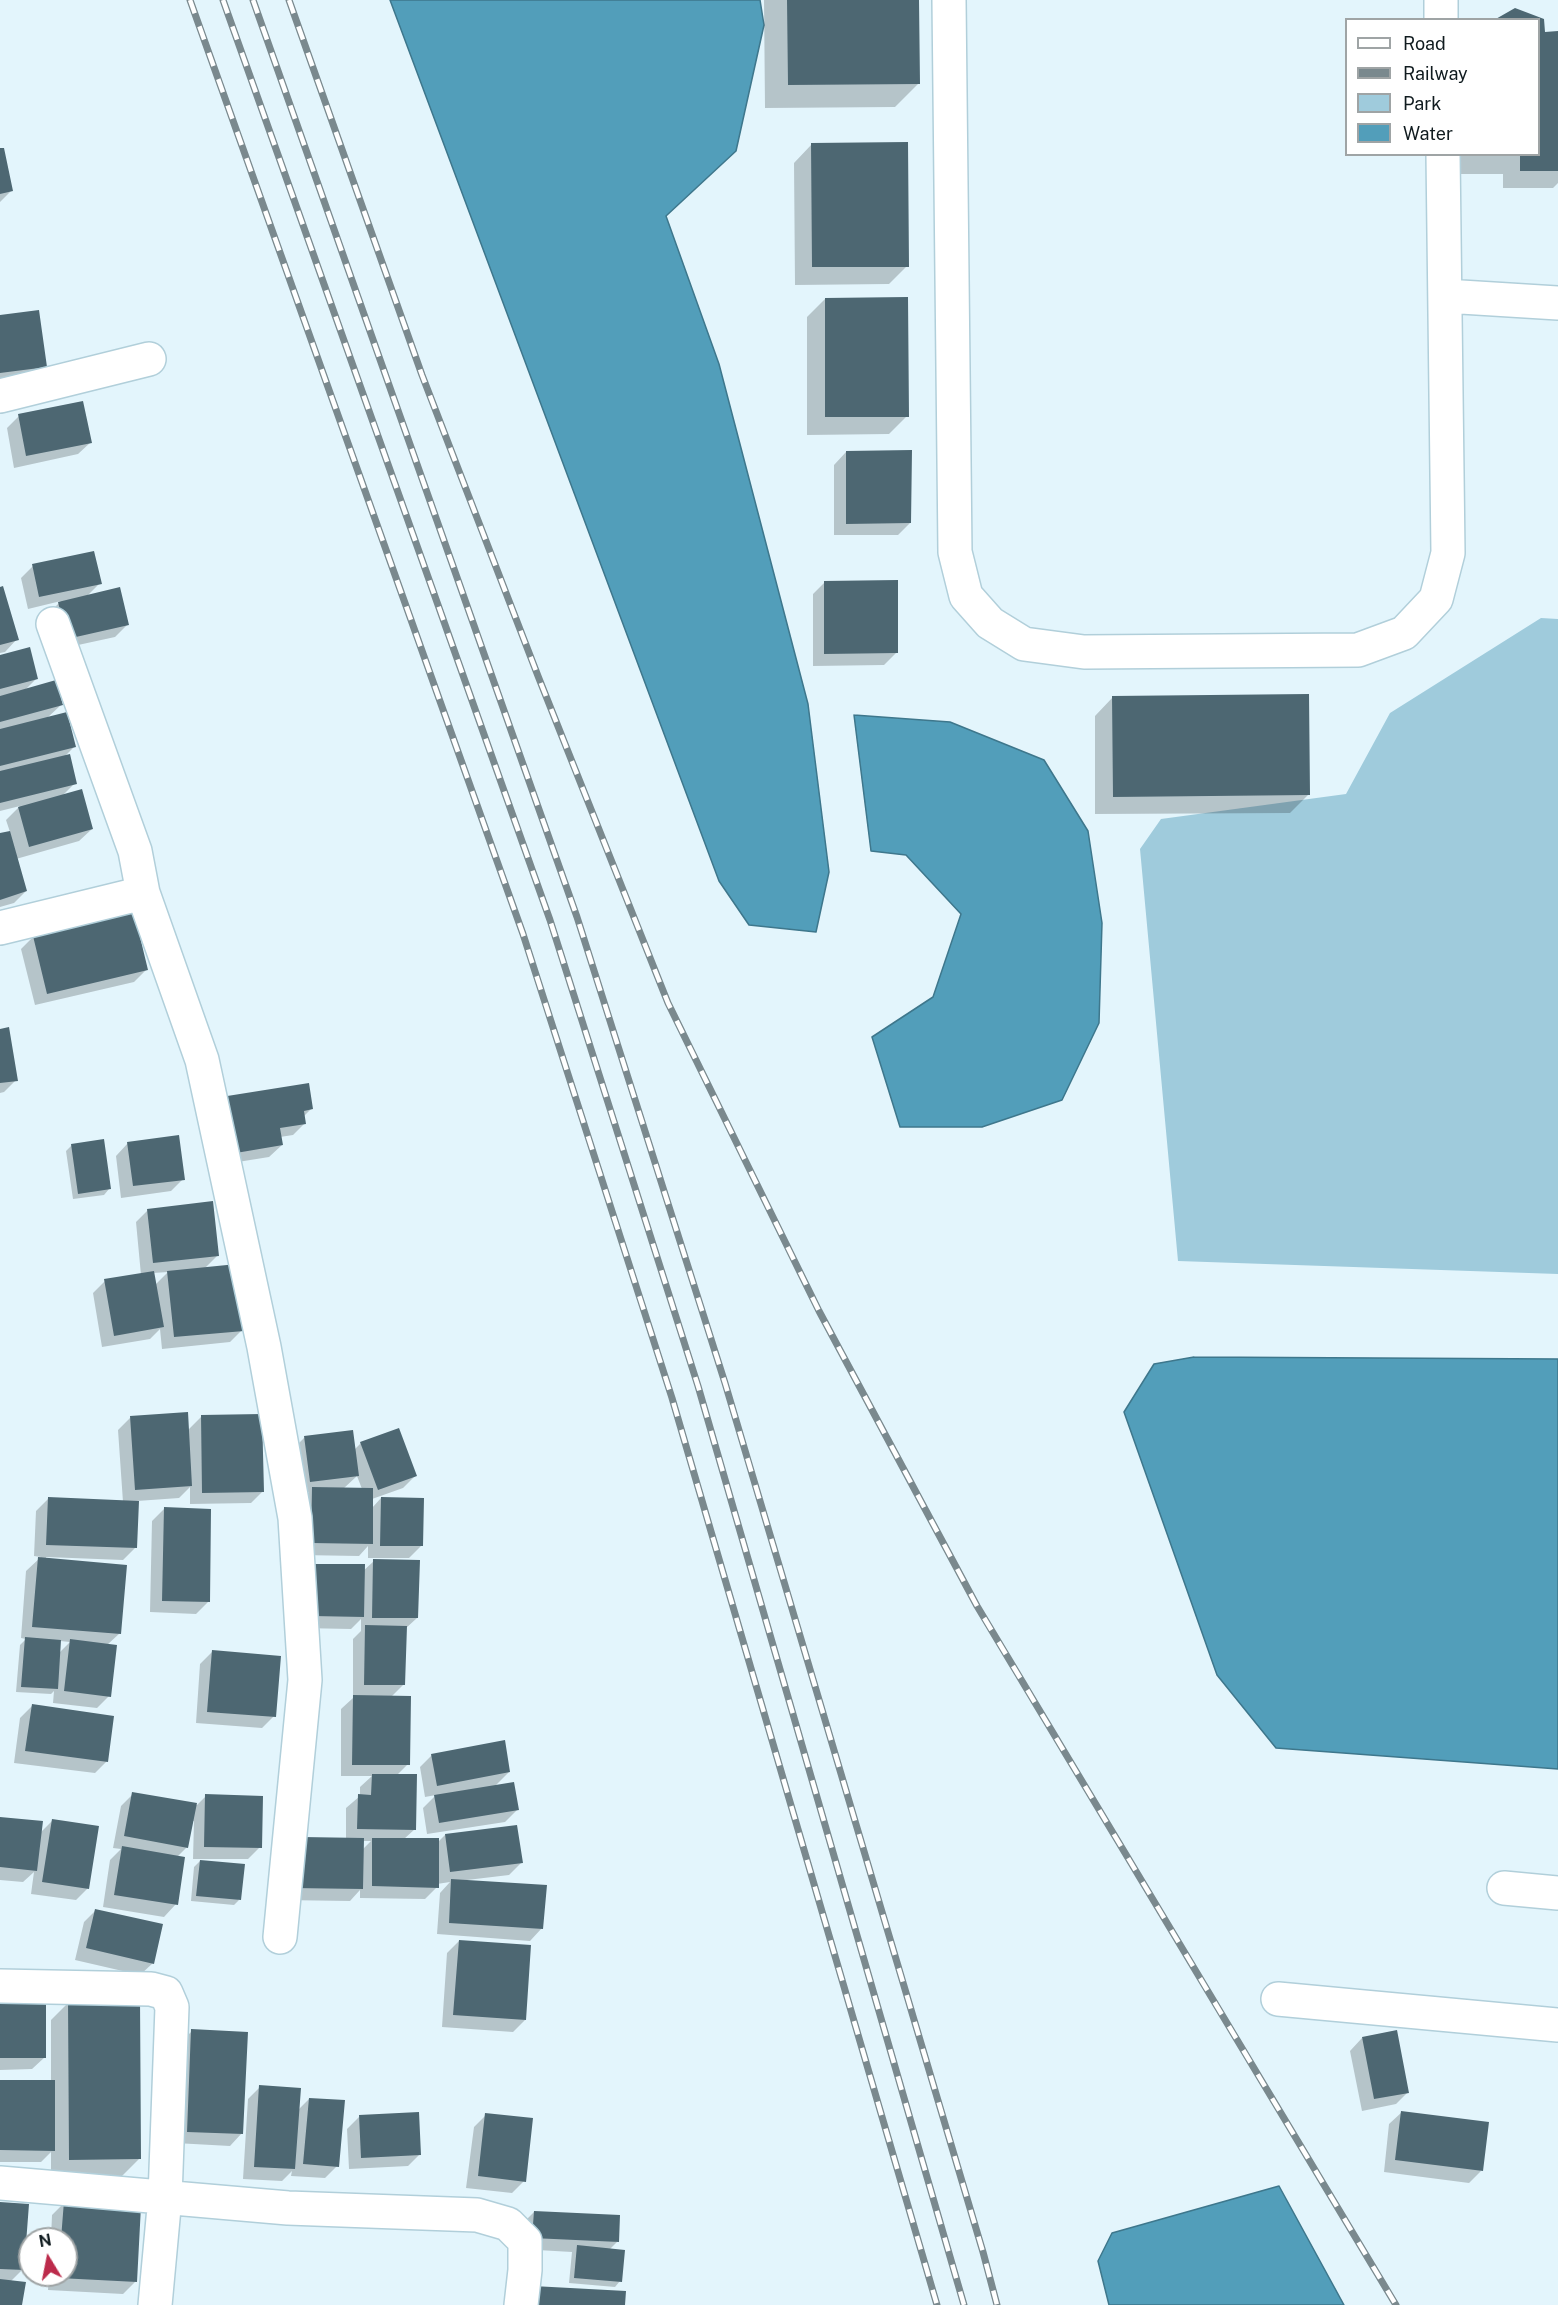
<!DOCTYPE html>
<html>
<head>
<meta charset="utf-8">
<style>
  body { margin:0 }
  #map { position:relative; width:1558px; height:2305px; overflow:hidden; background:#e3f5fc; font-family:"Public Sans",sans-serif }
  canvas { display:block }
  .legend { position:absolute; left:1345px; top:18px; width:195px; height:138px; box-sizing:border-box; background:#fff; border:2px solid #9fa4a5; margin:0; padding:8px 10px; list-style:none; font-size:18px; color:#101b1f }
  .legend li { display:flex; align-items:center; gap:12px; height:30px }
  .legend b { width:30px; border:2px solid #9fa4a5 }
  .north { position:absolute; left:18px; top:2227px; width:60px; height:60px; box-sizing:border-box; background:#fff; border:2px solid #9fa4a5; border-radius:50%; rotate:350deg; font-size:16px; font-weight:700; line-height:24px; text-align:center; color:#101b1f }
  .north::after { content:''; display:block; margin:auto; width:21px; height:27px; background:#bc2b4b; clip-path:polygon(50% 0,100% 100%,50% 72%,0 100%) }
</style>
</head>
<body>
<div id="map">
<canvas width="1558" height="2305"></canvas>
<ul class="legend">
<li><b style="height:8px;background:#fff"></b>Road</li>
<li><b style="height:8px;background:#7a898e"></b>Railway</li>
<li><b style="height:16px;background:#9fcbdc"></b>Park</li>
<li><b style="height:16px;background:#529eba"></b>Water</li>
</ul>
<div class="north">N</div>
</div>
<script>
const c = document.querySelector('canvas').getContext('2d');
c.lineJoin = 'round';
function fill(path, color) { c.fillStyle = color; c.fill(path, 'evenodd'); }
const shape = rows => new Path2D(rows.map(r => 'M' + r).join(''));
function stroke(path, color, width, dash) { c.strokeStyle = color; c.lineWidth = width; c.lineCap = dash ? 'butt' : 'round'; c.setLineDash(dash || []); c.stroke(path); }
fill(shape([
  [1541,618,1558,619,1558,1274,1178,1261,1140,849,1161,819,1346,794,1390,713]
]), '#9fcbdc');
const water = shape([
  [390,0,760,0,764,25,736,151,666,216,719,364,808,704,829,872,816,932,749,925,719,881,390,0],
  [854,715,950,722,1044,760,1088,831,1102,923,1099,1023,1062,1100,982,1127,900,1127,872,1037,933,997,961,914,906,855,871,851,854,715],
  [1194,1357,1558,1359,1558,1769,1276,1748,1217,1675,1124,1412,1154,1364,1194,1357],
  [1279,2186,1344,2305,1109,2305,1098,2261,1112,2233,1279,2186]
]);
fill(water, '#529eba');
stroke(water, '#3e778c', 1.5);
fill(shape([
  [764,0,918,0,918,84,895,107,765,108],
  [1515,10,1542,20,1543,34,1558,33,1558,183,1553,188,1503,188,1503,174,1439,174,1439,154,1538,154,1538,20,1496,20],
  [812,144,907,266,889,284,795,285,794,163],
  [0,150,11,191,0,202],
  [825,299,907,416,889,434,807,435,807,317],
  [0,317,45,366,33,378,0,383],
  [19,416,91,442,78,454,14,468,7,428],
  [846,452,910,523,898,535,834,535,834,465],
  [33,566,100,583,86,597,127,625,115,637,55,650,47,615,61,601,28,609,21,578],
  [825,582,896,653,884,665,813,666,813,594],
  [0,588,17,639,5,652,0,653],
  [0,657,37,678,25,690,61,705,47,718,74,747,64,757,75,783,63,795,92,829,79,841,16,859,26,891,14,903,0,907,0,835,10,832,6,820,20,806,0,811],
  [1113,697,1308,795,1290,813,1095,814,1095,716],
  [33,937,146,970,134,982,35,1005,21,949],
  [0,1030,16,1080,4,1092,0,1093],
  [311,1109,304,1116,305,1123,293,1135,280,1137,282,1145,269,1157,219,1165,210,1110],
  [128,1143,183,1179,171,1191,121,1198,116,1156],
  [72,1145,109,1189,104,1195,73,1199,66,1151],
  [148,1210,217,1256,204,1269,242,1330,230,1342,162,1349,160,1329,150,1339,102,1347,93,1293,105,1281,141,1275,136,1222],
  [168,1272,155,1285,153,1273],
  [201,1417,263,1491,251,1503,190,1504,190,1487,179,1498,137,1501,135,1548,123,1560,46,1557,46,1560,120,1633,107,1645,109,1696,97,1708,53,1703,54,1691,51,1694,16,1692,20,1645,26,1639,21,1638,26,1571,41,1557,34,1556,36,1511,48,1499,123,1502,118,1430,130,1418,187,1431],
  [60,1641,70,1642,59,1653],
  [304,1438,354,1450,361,1443,415,1476,403,1488,372,1499,372,1508,381,1498,421,1546,409,1558,368,1558,368,1546,359,1556,300,1555,300,1501,309,1492,298,1494,292,1450],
  [357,1476,362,1489,343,1489],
  [164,1509,208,1602,196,1614,150,1612,152,1521],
  [374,1561,417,1618,405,1629,404,1684,391,1697,408,1764,397,1775,415,1829,404,1839,437,1843,445,1835,521,1863,509,1875,467,1880,542,1928,530,1941,437,1934,440,1893,450,1882,437,1884,437,1887,425,1899,360,1898,360,1890,350,1901,281,1900,346,1839,346,1808,360,1796,360,1787,372,1776,341,1776,341,1709,353,1698,353,1639,361,1631,361,1619,351,1629,301,1628],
  [362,1841,371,1841,362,1850],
  [212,1652,274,1716,262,1728,196,1723,200,1664],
  [32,1706,107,1761,95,1773,14,1763,20,1718],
  [432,1755,509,1772,494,1787,517,1810,505,1822,427,1834,423,1808,436,1795,425,1797,420,1767],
  [133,1794,197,1805,206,1796,260,1847,248,1859,193,1859,194,1821,192,1821,187,1847,177,1857,176,1904,164,1917,103,1907,110,1860,121,1849,113,1848,121,1806],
  [0,1818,40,1833,52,1821,88,1888,76,1900,31,1894,34,1872,23,1882,0,1880],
  [200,1861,239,1900,234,1905,191,1901,194,1867],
  [96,1910,153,1963,140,1975,75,1960,84,1922],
  [459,1941,525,2020,513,2032,442,2027,447,1953],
  [0,1995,45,2057,32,2069,0,2070],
  [69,2002,139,2159,121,2177,51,2178,51,2152,41,2162,0,2162,0,2082,51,2082,51,2020],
  [192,2031,242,2133,230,2146,175,2143,180,2043],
  [1362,2038,1408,2092,1396,2104,1362,2111,1350,2051],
  [260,2087,298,2110,309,2099,337,2166,325,2178,291,2176,292,2171,282,2181,243,2179,248,2099],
  [1402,2112,1481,2171,1469,2183,1384,2172,1389,2124],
  [486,2115,524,2181,512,2193,466,2188,474,2127],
  [359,2117,420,2154,408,2166,349,2169,347,2129],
  [64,2203,135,2282,123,2294,48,2290,49,2275,66,2275,66,2239,51,2239,52,2215],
  [0,2204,23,2269,10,2282,21,2305,0,2305],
  [534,2212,617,2242,609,2250,620,2281,615,2287,569,2283,572,2252,520,2249,522,2224]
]), '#0003');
fill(shape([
  [787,0,919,0,920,84,788,85],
  [1515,8,1544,19,1545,32,1558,31,1558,171,1520,171,1520,154,1538,154,1538,20,1494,20],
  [908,142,909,267,812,267,811,143],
  [0,148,4,148,13,191,0,194],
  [908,297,909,417,825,417,825,298],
  [39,310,47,367,0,373,0,315],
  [83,401,92,443,26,456,18,414],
  [912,450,911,523,846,524,846,451],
  [94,551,102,584,39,597,32,564],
  [898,580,898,653,824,654,824,581],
  [3,586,19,640,0,645,0,587],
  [120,587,129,625,67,639,58,602],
  [30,647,38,679,0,689,0,655],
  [56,680,63,705,0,722,0,696],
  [1309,694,1310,795,1113,797,1112,696],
  [67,712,76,747,0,766,0,729],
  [70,754,77,784,0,803,0,771],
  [82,789,93,829,29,847,18,807],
  [10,831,27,891,0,900,0,833],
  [134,912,148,970,47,994,33,936],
  [9,1027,18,1081,0,1083,0,1029],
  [309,1083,313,1109,304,1111,306,1124,280,1128,283,1145,230,1154,221,1097],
  [179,1135,185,1180,133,1186,127,1142],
  [104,1139,111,1189,78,1194,71,1144],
  [213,1201,219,1256,153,1263,147,1209],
  [237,1264,244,1331,174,1337,167,1271],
  [154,1271,164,1327,114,1336,104,1279],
  [188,1412,192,1486,135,1490,130,1416],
  [262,1414,264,1492,202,1493,201,1415],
  [399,1428,417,1476,378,1490,360,1442],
  [353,1430,359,1476,310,1482,304,1436],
  [312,1487,373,1488,373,1544,311,1543],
  [48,1497,139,1501,137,1548,46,1545],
  [381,1497,424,1498,423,1546,380,1546],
  [164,1507,211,1509,210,1602,162,1601],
  [38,1557,127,1565,121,1634,32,1627],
  [373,1559,420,1560,418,1618,372,1618],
  [313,1564,365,1564,364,1617,312,1616],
  [365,1625,407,1626,405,1685,364,1685],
  [25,1637,61,1640,58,1689,21,1687],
  [70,1639,117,1645,111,1697,64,1691],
  [212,1650,281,1656,276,1717,207,1712],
  [353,1695,411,1696,410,1765,352,1765],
  [32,1704,114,1716,108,1762,25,1751],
  [505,1740,510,1772,437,1786,431,1754],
  [372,1774,417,1774,416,1830,357,1829,358,1794,371,1795],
  [514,1782,519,1810,439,1823,434,1795],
  [132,1792,197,1803,188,1848,124,1836],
  [205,1794,263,1796,262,1848,204,1847],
  [0,1817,43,1821,37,1871,0,1867],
  [52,1819,99,1826,89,1889,42,1882],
  [517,1825,523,1863,450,1872,445,1834],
  [302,1837,364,1838,363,1889,292,1888],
  [372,1838,439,1838,439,1888,372,1886],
  [122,1846,185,1857,178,1905,114,1895],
  [200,1860,245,1864,241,1900,196,1896],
  [451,1879,547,1885,543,1929,449,1923],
  [95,1909,163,1924,154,1964,86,1948],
  [459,1940,531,1945,526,2020,453,2015],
  [0,1994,46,1994,46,2058,0,2058],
  [140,1999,141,2159,69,2160,68,2000],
  [191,2029,248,2032,243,2134,187,2132],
  [1397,2030,1409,2093,1374,2099,1362,2037],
  [0,2080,55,2080,55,2151,0,2150],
  [259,2085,301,2088,295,2169,254,2167],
  [309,2098,345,2100,339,2167,303,2164],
  [1401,2111,1489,2122,1483,2171,1395,2160],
  [419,2112,421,2155,361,2158,359,2115],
  [485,2113,533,2118,526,2182,478,2176],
  [64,2201,141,2206,137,2282,59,2278,59,2275,66,2275,66,2239,61,2239],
  [0,2202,29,2204,24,2270,0,2269],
  [534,2211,620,2215,619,2242,532,2238],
  [577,2245,625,2250,622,2282,574,2278],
  [0,2279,26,2282,22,2305,0,2305],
  [533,2286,626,2291,625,2305,532,2305]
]), '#4d6772');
const street = shape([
  [949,0,955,552,966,596,990,623,1024,644,1084,652,1358,650,1404,633,1436,599,1448,553,1443,154],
  [1441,0,1441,20],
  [1445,296,1558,303],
  [0,396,149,359],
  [53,624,135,851,143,893],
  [0,928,143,893,202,1060,264,1347,295,1518,305,1680,280,1937],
  [1504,1888,1558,1893],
  [0,1986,151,1989,166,1993,172,2007,165,2197,155,2305],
  [1278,1999,1558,2025],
  [0,2183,288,2208,477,2215,508,2224,525,2241,525,2270,521,2305]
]);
stroke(street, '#b1cfda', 36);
stroke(street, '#fff', 33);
const rail = shape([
  [190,0,523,934,672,1398,937,2305],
  [223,0,550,920,698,1386,964,2305],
  [253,0,577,917,725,1383,983,2252,997,2305],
  [289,0,422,375,538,676,668,1003,819,1311,977,1606,1396,2305]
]);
stroke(rail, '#7a898e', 7);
stroke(rail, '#fff', 4.5, [14]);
</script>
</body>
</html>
